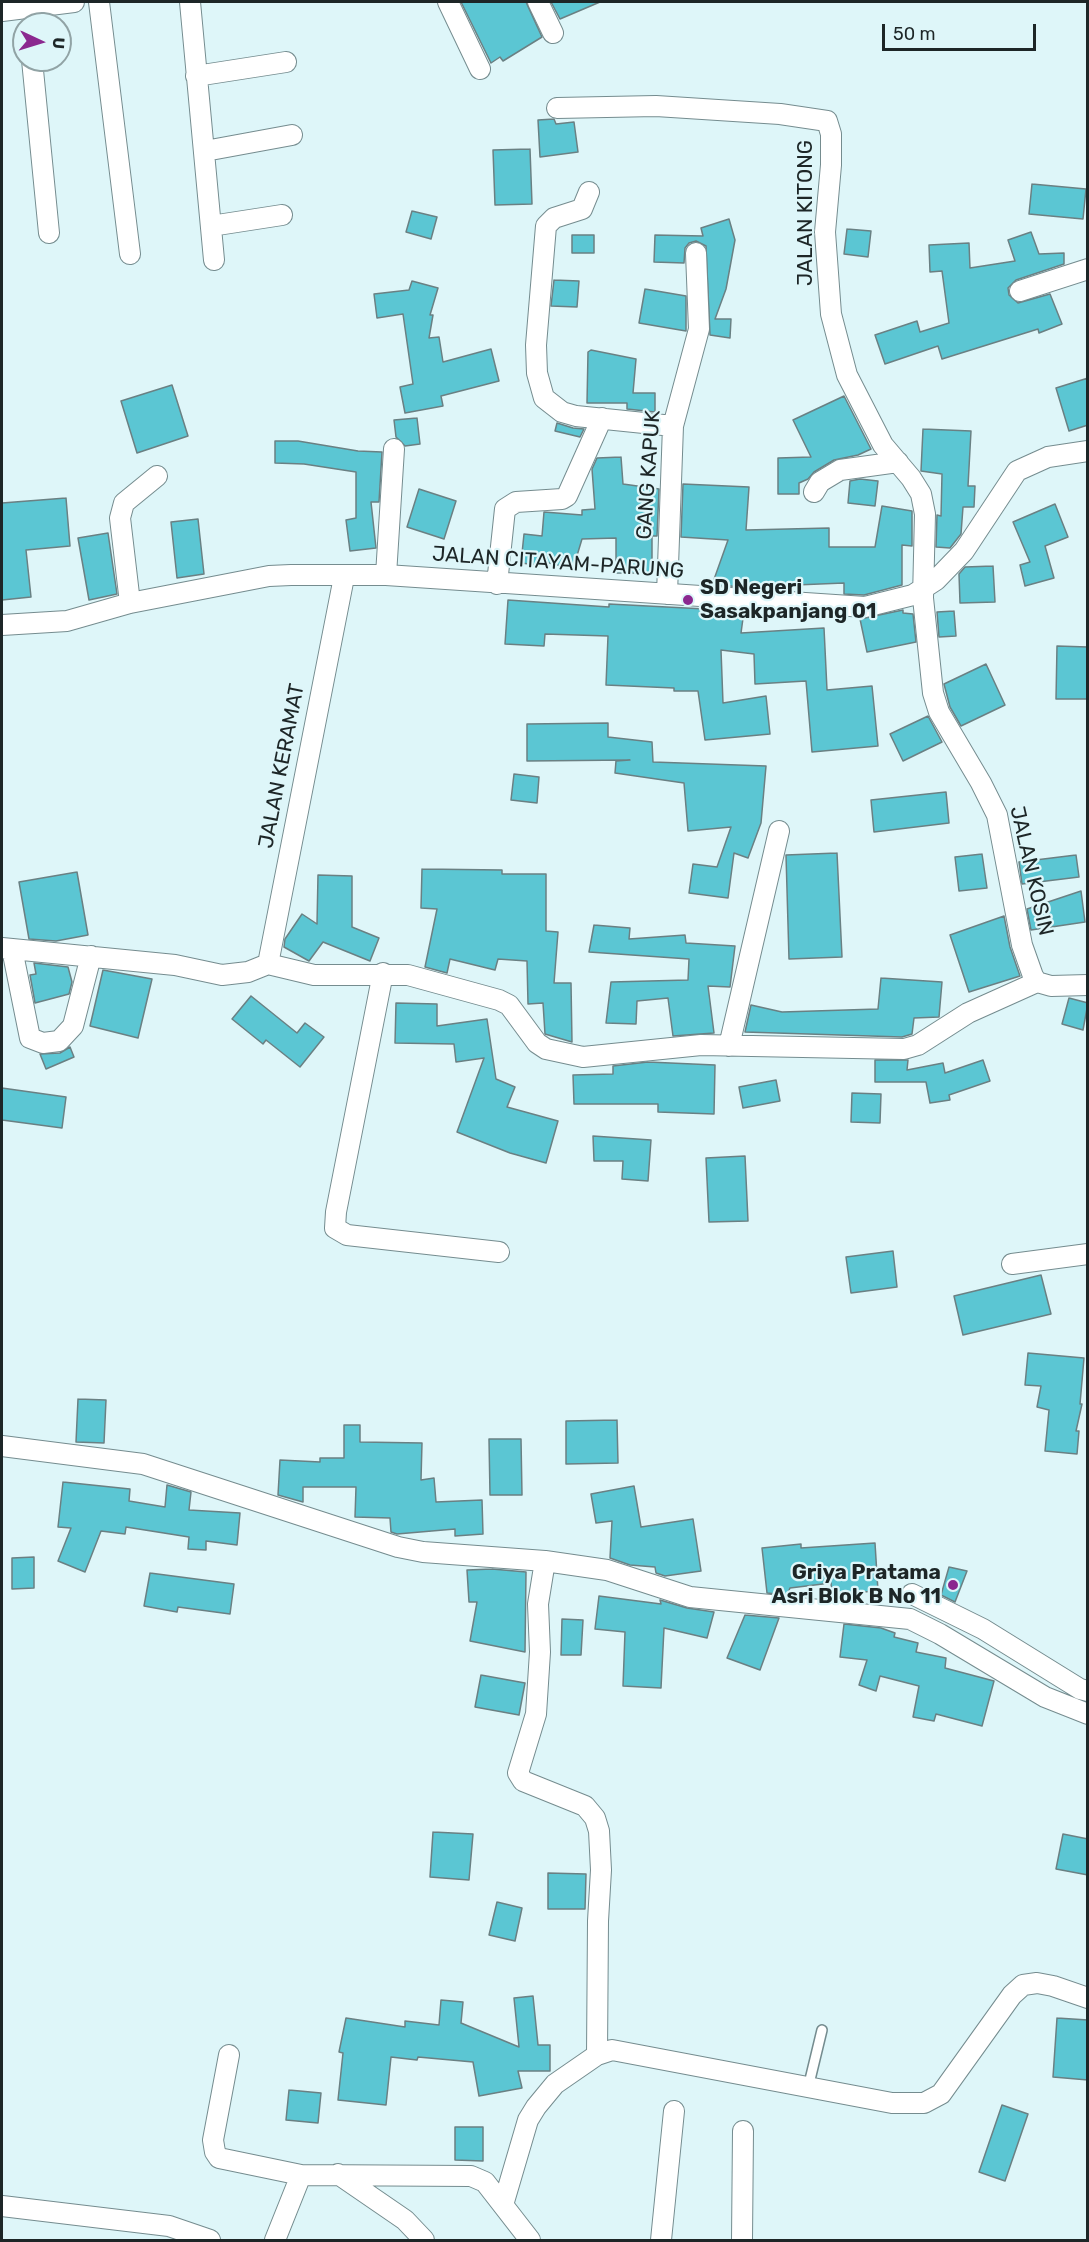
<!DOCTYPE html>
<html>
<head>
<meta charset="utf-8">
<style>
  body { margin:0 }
  #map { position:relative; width:1089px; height:2242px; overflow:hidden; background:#def6f9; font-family:Rubik,sans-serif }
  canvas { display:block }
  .frame { position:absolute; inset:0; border:3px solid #1d2627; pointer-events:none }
  .north { position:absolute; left:12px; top:12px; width:60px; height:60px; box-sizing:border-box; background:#def6f9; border:2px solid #91a3a5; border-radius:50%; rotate:94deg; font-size:16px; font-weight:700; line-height:24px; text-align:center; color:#1d2627 }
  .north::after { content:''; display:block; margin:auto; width:21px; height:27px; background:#8b288f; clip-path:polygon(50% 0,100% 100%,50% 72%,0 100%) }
  .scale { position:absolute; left:882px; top:24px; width:154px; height:27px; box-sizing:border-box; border:3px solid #1d2627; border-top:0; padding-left:8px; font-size:18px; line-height:21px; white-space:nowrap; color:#1d2627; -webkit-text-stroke:4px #def6f9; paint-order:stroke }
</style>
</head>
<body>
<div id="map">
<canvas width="1089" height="2242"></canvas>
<div class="frame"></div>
<div class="north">U</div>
<div class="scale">50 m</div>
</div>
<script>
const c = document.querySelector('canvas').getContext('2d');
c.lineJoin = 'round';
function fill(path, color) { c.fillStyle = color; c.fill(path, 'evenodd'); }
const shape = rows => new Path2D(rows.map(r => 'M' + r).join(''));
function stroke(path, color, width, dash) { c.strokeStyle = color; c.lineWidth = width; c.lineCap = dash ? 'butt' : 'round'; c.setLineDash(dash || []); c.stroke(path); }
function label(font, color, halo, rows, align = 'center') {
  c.font = font + ' Rubik,sans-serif'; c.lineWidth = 4.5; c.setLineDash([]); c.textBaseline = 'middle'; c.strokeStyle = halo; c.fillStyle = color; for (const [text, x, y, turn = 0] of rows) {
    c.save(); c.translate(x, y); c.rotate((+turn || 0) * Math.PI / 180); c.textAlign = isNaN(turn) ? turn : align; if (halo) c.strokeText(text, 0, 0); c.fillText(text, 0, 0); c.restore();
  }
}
const building = shape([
  [461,2,526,2,542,37,503,61,500,57,491,63,461,2],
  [551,2,600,2,560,19,551,2],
  [554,119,556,124,574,122,578,152,540,157,538,120,554,119],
  [530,149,532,204,495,205,493,150,530,149],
  [1032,184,1086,189,1083,219,1029,214,1032,184],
  [412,211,437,217,431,239,406,232,412,211],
  [729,219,735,240,726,289,715,319,731,319,730,338,710,335,706,246,696,241,689,243,685,248,684,263,654,262,655,235,703,236,701,228,729,219],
  [847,229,871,231,868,257,844,254,847,229],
  [1031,232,1039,254,1064,253,1064,264,1016,280,1008,288,1009,295,1018,303,1050,294,1062,324,1039,333,1038,329,942,359,938,346,885,364,875,335,917,321,920,332,949,323,942,271,930,272,929,245,969,243,970,268,1015,261,1008,240,1031,232],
  [572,235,594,235,594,253,572,253,572,235],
  [554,280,579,281,577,307,551,306,554,280],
  [412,281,438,288,430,315,433,315,429,338,439,337,443,362,491,349,499,381,441,396,443,406,405,413,400,387,413,384,403,314,377,318,374,294,409,290,412,281],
  [645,289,686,296,686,331,639,323,645,289],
  [591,350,636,359,633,393,655,393,655,412,627,409,627,403,587,403,588,352,591,350],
  [1088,378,1088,425,1069,431,1056,388,1088,378],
  [172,385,188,436,137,453,121,401,172,385],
  [844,396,871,449,858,455,834,460,814,472,808,479,799,483,799,494,778,494,778,458,811,457,793,420,844,396],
  [417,418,420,444,405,446,396,437,394,420,417,418],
  [557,423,573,428,584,429,580,437,555,431,557,423],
  [923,429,971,431,968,486,975,486,974,507,963,507,961,534,950,548,936,547,937,515,941,516,942,474,921,471,923,429],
  [275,441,298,441,358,451,382,452,379,502,371,502,376,548,350,551,346,520,356,518,356,472,304,464,275,463,275,441],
  [621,457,623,484,659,489,657,536,652,536,652,573,616,573,616,538,582,539,573,569,545,562,545,566,521,563,524,534,542,536,544,512,582,515,582,510,595,509,592,469,597,458,621,457],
  [860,479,878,481,875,506,848,503,850,481,860,479],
  [683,484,749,487,746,530,829,528,829,547,875,547,882,506,912,511,912,546,902,545,902,585,864,595,844,594,844,583,747,587,712,585,728,540,681,537,683,484],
  [419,489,456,501,444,539,407,527,419,489],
  [66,498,70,546,26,550,31,597,2,600,2,503,66,498],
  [1055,504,1068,537,1045,546,1054,578,1025,586,1020,565,1030,562,1013,522,1055,504],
  [198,519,204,574,177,578,171,522,198,519],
  [108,533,117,594,89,600,78,538,108,533],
  [993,566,995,602,960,603,959,574,965,567,993,566],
  [508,600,609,607,609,604,744,611,741,633,824,628,827,690,872,686,878,746,812,752,806,681,755,684,754,654,721,650,723,703,766,696,770,734,705,740,698,691,674,691,674,688,606,685,608,636,545,634,544,646,505,644,508,600],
  [903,610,903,613,913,614,916,642,867,652,860,619,903,610],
  [954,611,956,636,939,637,937,612,954,611],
  [1057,646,1088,647,1088,699,1056,699,1057,646],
  [986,664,1005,705,961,726,950,707,944,684,986,664],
  [928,716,942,742,903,761,890,734,928,716],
  [608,723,608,737,652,742,653,762,766,766,761,823,748,858,734,853,728,898,689,893,693,864,717,867,731,827,688,831,684,783,615,773,616,761,630,760,527,761,527,724,608,723],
  [514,774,539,777,537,803,511,800,514,774],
  [946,792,949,823,874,832,871,800,946,792],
  [837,853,842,957,789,959,786,855,837,853],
  [982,854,987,888,959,891,955,857,982,854],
  [1076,855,1079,877,1022,884,1019,862,1076,855],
  [422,869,502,870,502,874,546,874,546,931,558,932,554,983,571,983,572,1042,545,1034,543,1003,528,1004,527,961,498,959,495,970,450,959,447,973,425,967,437,909,421,908,422,869],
  [77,872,88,935,56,941,29,939,19,882,77,872],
  [318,875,352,876,352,927,379,938,370,961,323,942,309,961,284,947,285,939,302,914,317,924,318,875],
  [1081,891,1085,922,1031,930,1027,909,1081,891],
  [1004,916,1010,947,1020,976,969,992,950,935,1004,916],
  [594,925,630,928,629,939,685,935,686,943,735,946,730,987,708,986,714,1033,673,1036,668,998,637,1001,636,1024,606,1023,611,982,688,980,689,959,589,952,594,925],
  [34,963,68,967,72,982,69,994,35,1003,30,975,36,974,34,963],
  [103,970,152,979,138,1038,90,1026,103,970],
  [881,978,942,982,939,1017,914,1018,912,1034,902,1037,745,1032,751,1005,782,1012,878,1009,881,978],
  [251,996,297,1033,305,1023,324,1037,300,1067,266,1040,263,1044,232,1019,251,996],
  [1069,998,1088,1003,1083,1030,1062,1024,1069,998],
  [396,1003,437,1004,437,1026,487,1019,496,1079,515,1087,507,1107,558,1121,546,1163,510,1153,457,1132,484,1058,456,1062,454,1044,395,1043,396,1003],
  [70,1047,74,1057,46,1069,40,1054,60,1053,70,1047],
  [875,1060,908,1060,907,1070,943,1063,945,1073,983,1060,990,1081,949,1095,950,1100,930,1103,926,1082,875,1082,875,1060],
  [648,1062,715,1065,714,1114,658,1112,658,1104,574,1104,573,1075,613,1074,613,1066,648,1062],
  [776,1080,780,1101,743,1108,739,1087,776,1080],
  [2,1088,66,1097,62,1128,2,1120,2,1088],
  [852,1093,881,1094,880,1123,851,1122,852,1093],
  [593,1136,651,1140,648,1181,622,1179,623,1161,594,1161,593,1136],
  [745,1156,748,1221,709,1222,706,1158,745,1156],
  [893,1251,897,1287,851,1293,846,1257,893,1251],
  [1041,1275,1051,1314,963,1335,954,1296,1041,1275],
  [1028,1353,1084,1358,1080,1404,1082,1404,1076,1431,1079,1431,1077,1454,1045,1451,1049,1410,1037,1407,1041,1386,1025,1385,1028,1353],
  [78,1399,106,1400,104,1443,76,1442,78,1399],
  [617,1420,618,1463,566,1464,566,1421,617,1420],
  [344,1425,360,1425,360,1442,422,1443,421,1480,434,1478,436,1502,482,1500,483,1534,455,1536,455,1529,397,1534,391,1532,390,1518,355,1517,356,1487,303,1487,303,1502,278,1495,280,1460,320,1462,320,1458,344,1458,344,1425],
  [489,1439,521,1439,522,1495,490,1495,489,1439],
  [63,1482,130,1489,129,1501,165,1507,167,1485,191,1492,189,1510,240,1513,237,1545,206,1541,206,1550,188,1549,189,1537,126,1527,125,1534,101,1531,85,1572,58,1561,71,1528,58,1527,63,1482],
  [634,1486,641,1527,693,1519,701,1571,665,1576,656,1573,655,1567,630,1565,610,1558,612,1521,596,1523,591,1494,634,1486],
  [875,1543,878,1591,832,1594,831,1583,790,1588,787,1595,767,1593,762,1548,801,1544,801,1548,875,1543],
  [34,1557,34,1588,12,1589,12,1558,34,1557],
  [949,1567,967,1571,955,1602,941,1595,949,1567],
  [492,1569,526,1572,525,1652,470,1641,477,1602,469,1602,467,1570,492,1569],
  [150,1573,234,1584,230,1614,178,1607,177,1612,144,1606,150,1573],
  [599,1596,661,1604,660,1600,687,1608,714,1612,707,1638,664,1628,661,1688,623,1686,625,1632,595,1629,599,1596],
  [745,1615,779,1618,760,1670,727,1658,745,1615],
  [562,1619,583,1620,581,1655,561,1655,562,1619],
  [844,1624,881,1628,895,1633,894,1637,918,1643,916,1652,946,1658,945,1668,994,1681,982,1726,936,1714,934,1721,913,1717,919,1686,880,1676,876,1691,859,1685,867,1660,840,1657,844,1624],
  [481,1675,525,1683,519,1715,475,1707,481,1675],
  [433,1832,473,1834,469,1880,430,1877,433,1832],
  [1063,1834,1088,1839,1088,1875,1056,1869,1063,1834],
  [548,1873,586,1874,585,1909,548,1909,548,1873],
  [497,1902,522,1908,515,1941,489,1935,497,1902],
  [533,1996,538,2045,550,2045,550,2071,518,2071,522,2088,479,2096,473,2062,418,2057,417,2060,391,2057,386,2105,338,2100,343,2053,339,2052,346,2018,405,2027,405,2021,439,2025,441,2000,463,2002,461,2023,519,2047,514,1998,533,1996],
  [1057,2018,1088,2020,1088,2080,1053,2077,1057,2018],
  [289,2090,321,2093,318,2123,286,2120,289,2090],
  [1002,2105,1028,2114,1005,2181,979,2172,1002,2105],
  [455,2127,483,2127,483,2161,455,2160,455,2127]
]);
fill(building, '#5bc6d3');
stroke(building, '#6a8083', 1.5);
const lane = shape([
  [808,2088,822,2030]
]);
const street = shape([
  [99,2,130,254],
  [190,2,214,260],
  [448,2,480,69],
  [538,2,553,33],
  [2,11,74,2],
  [32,60,49,233],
  [196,76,286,62],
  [557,108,656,106,780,114,827,121,831,134,831,165,825,232,831,314,847,375,883,445,911,478,921,494,925,514,923,598,933,693,939,712,981,783,997,815,1022,945,1033,976,1037,982,1051,986,1088,985],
  [205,151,292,135],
  [589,192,582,209,554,218,546,226,536,345,537,373,544,398,562,412,576,416,673,426],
  [211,226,282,215],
  [1020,291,1088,269],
  [814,492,820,482,840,470,898,462],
  [386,575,394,449],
  [497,584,505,509,516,502,562,499,567,496,602,418],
  [667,594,673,426,699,329,696,253],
  [130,603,120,518,124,503,157,476],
  [2,625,67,621,130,603,269,576,291,575,386,575,865,607,913,595,936,580,964,551,1017,471,1048,457,1088,451],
  [2,948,175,965,222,975,248,972,268,964,314,975,408,975,499,1000,509,1005,537,1043,546,1049,583,1057,701,1045,904,1049,918,1045,968,1013,1037,982],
  [12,949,30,1038,43,1043,59,1041,73,1026,91,956],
  [268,964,344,577],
  [383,973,336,1212,335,1228,347,1235,499,1252],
  [729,1046,779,831],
  [1012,1264,1088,1254],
  [2,1446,143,1464,398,1547,423,1552,545,1561,607,1570,690,1597,910,1619,940,1634,1045,1697,1088,1714],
  [545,1561,538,1604,540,1652,536,1714,518,1773,523,1781,585,1806,595,1818,599,1831,601,1870,598,1921,597,2055],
  [912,1594,983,1629,1080,1689,1088,1691],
  [229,2055,213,2140,215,2152,219,2158,301,2175,471,2176,485,2182,530,2240],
  [338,2174,405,2220,424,2240],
  [503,2205,528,2120,536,2107,555,2084,597,2055,612,2050,892,2103,924,2103,941,2094,1012,1995,1023,1985,1037,1983,1053,1986,1088,1998],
  [2,2206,169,2226,210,2240],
  [275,2240,301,2175],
  [661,2240,674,2111],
  [742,2240,743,2131]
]);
stroke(lane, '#758c8f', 12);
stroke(street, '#758c8f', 22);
stroke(lane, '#fff', 9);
stroke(street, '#fff', 20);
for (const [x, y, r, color] of [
  [688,600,6,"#8b288f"],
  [953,1585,6,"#8b288f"]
]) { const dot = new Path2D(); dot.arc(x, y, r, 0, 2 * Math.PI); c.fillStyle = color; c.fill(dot); stroke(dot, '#def6f9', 2); }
label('21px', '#1d2627', '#def6f9', [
  ["JALAN KITONG",806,213,-90],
  ["GANG KAPUK",649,475,-86],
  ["JALAN CITAYAM-PARUNG",558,563,4],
  ["JALAN KERAMAT",282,766,-79],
  ["JALAN KOSIN",1031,871,77]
]);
label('bold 21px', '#1d2627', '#def6f9', [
  ["SD Negeri",700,588],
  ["Sasakpanjang 01",700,612],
  ["Griya Pratama",941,1573,"right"],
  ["Asri Blok B No 11",941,1597,"right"]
], 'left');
</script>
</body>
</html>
